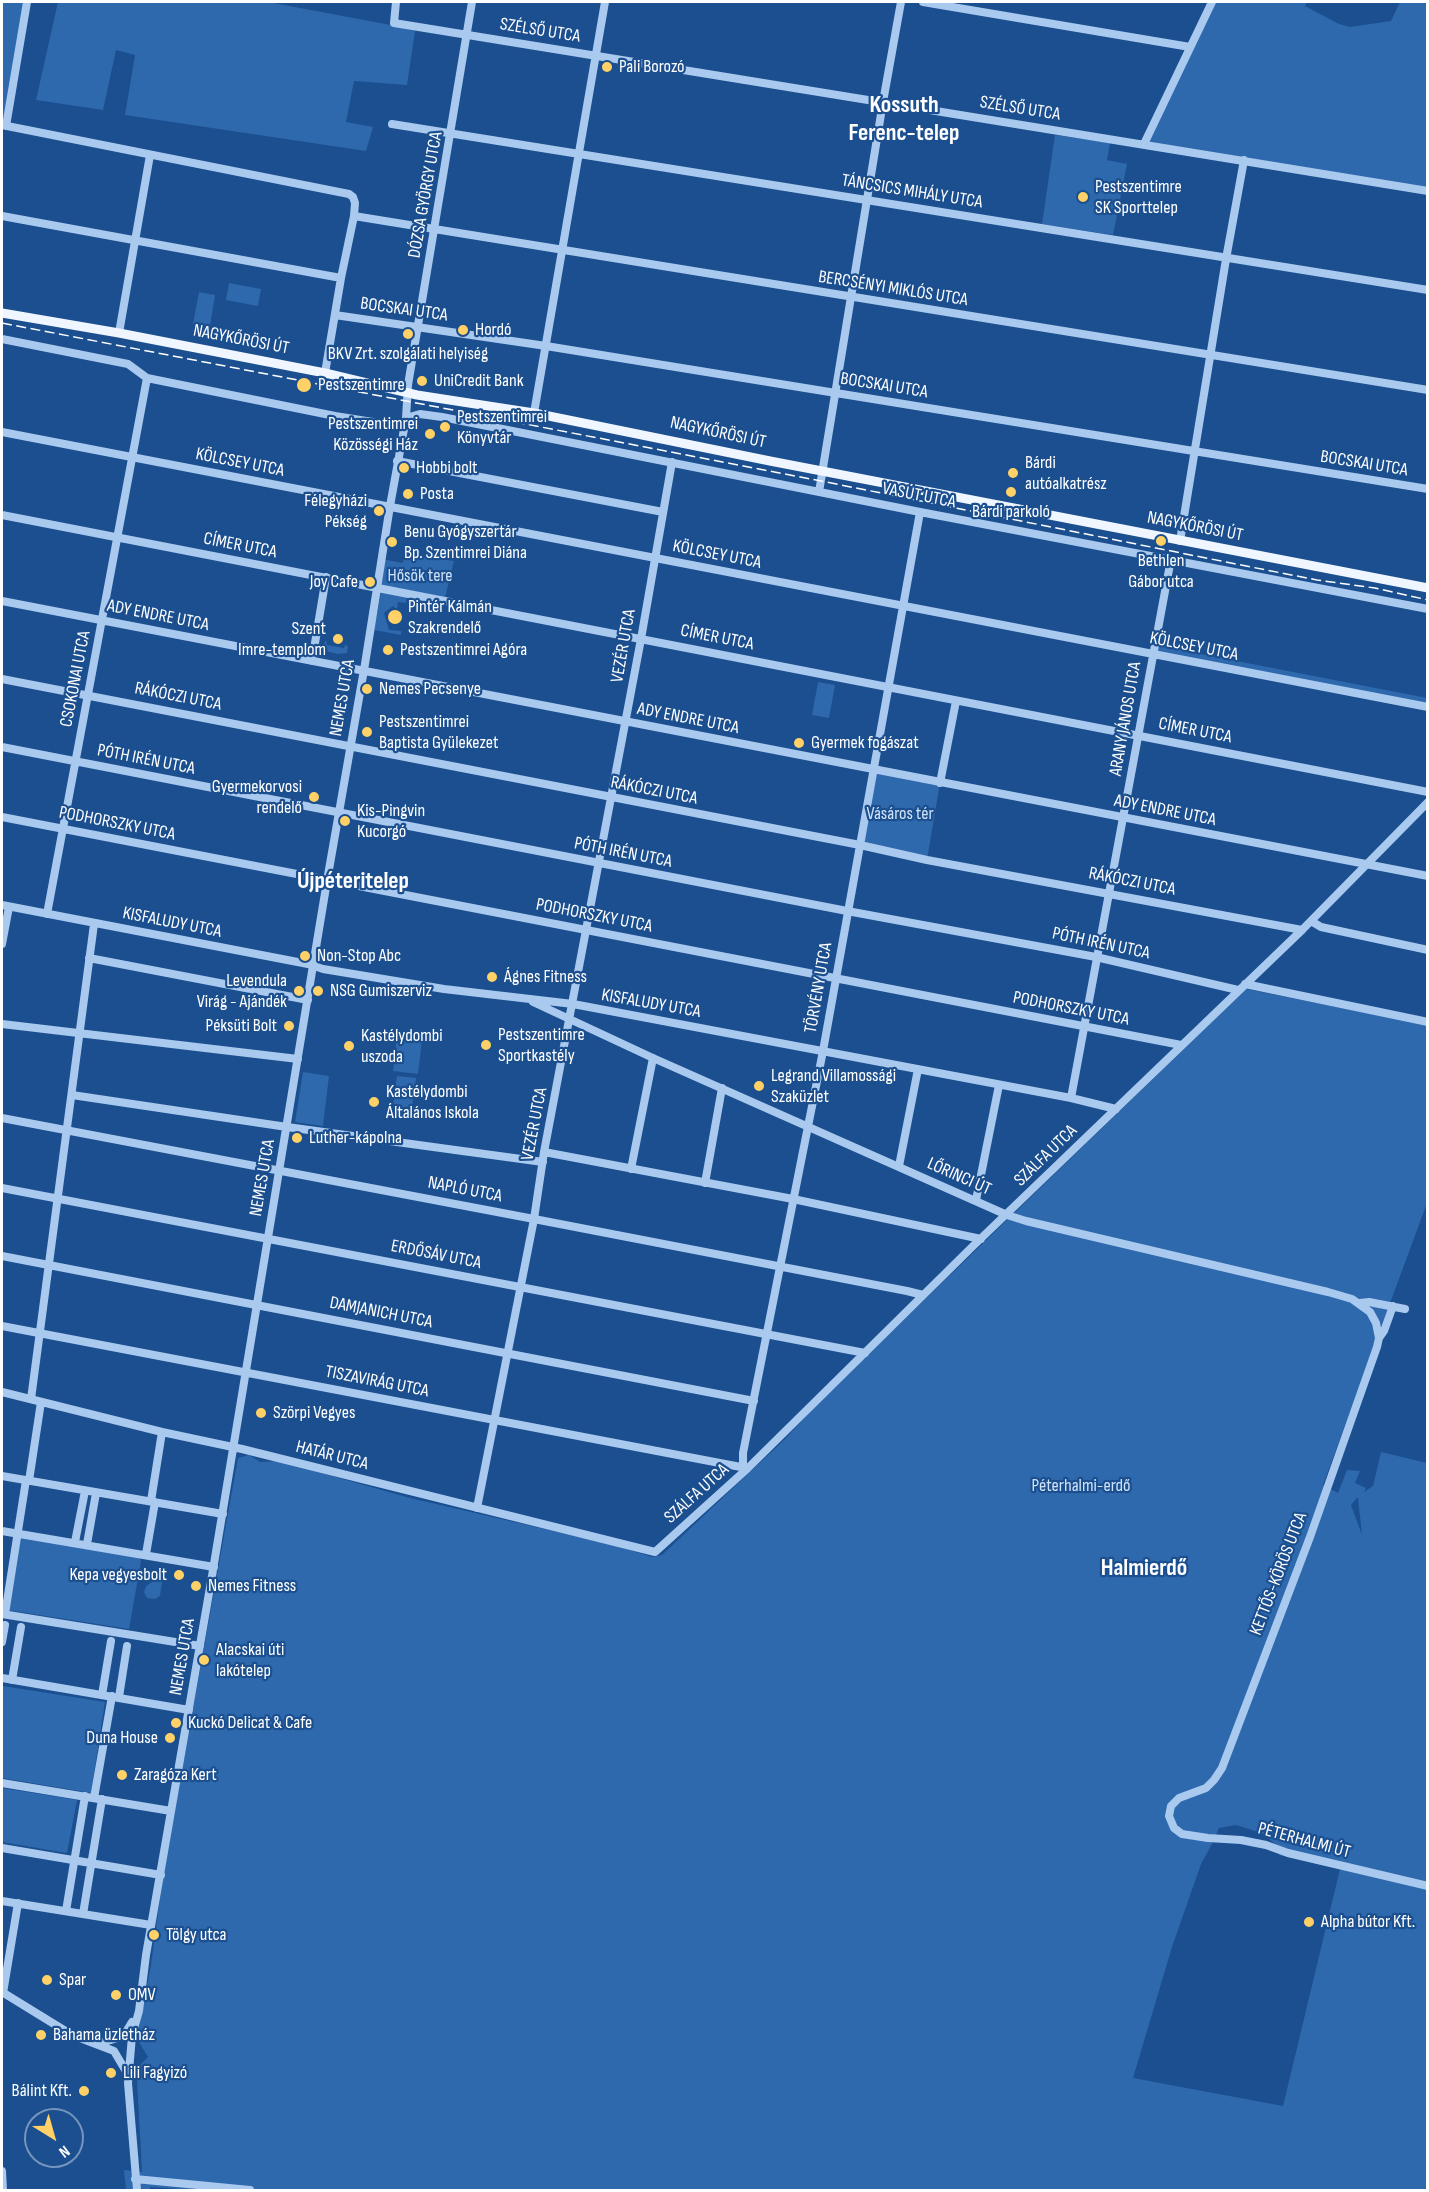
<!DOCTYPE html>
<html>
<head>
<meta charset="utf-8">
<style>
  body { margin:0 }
  #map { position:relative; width:1429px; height:2192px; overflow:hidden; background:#1b4f8f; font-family:"Sofia Sans Condensed",sans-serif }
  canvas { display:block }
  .frame { position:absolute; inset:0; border:3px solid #fff; pointer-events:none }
  .north { position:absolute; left:24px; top:2108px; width:60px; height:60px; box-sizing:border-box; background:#1b4f8f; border:2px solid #7695bc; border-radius:50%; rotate:143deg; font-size:16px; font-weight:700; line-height:24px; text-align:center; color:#fff }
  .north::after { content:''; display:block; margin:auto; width:21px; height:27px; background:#ffd166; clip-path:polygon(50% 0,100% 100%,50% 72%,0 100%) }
</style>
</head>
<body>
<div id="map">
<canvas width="1429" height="2192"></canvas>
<div class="frame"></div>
<div class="north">N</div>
</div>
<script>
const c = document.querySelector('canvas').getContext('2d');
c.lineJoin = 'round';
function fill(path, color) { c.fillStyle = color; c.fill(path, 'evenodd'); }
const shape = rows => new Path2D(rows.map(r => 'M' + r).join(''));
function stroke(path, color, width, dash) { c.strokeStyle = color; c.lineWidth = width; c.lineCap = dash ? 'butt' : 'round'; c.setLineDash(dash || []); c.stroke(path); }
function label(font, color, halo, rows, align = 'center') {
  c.font = font + ' "Sofia Sans Condensed",sans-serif'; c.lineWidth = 4.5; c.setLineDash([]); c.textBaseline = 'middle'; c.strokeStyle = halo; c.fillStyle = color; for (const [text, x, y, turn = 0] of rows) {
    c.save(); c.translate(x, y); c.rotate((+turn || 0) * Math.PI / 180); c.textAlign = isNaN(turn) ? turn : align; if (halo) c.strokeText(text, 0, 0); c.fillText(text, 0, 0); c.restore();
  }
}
fill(shape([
  [2,2,27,2,3,130,2,130],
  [58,2,268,2,396,26,415,31,407,85,354,81,346,122,373,127,366,151,125,115,135,55,116,50,103,110,36,100],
  [1209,2,1307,2,1305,6,1339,24,1350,27,1391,21,1400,2,1427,2,1427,193,1139,148,1167,92],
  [1055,135,1110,143,1107,160,1127,164,1113,235,1042,224],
  [229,283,261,289,258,306,226,300],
  [199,292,215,295,210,326,193,324],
  [405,553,454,561,444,602,378,588,381,559,403,563],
  [381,592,407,597,406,603,398,602,397,610,393,606,384,613,389,630,401,631,401,635,374,630],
  [326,640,327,645,344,648,345,645,348,646,347,653,338,654,321,650],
  [1154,645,1427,698,1427,707,1153,655],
  [818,682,835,685,829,718,812,715],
  [873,769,940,783,927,860,860,845],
  [1246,989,1427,1025,1427,1203,1323,1485,1338,1493,1347,1470,1360,1471,1355,1483,1366,1488,1364,1492,1373,1486,1381,1452,1427,1463,1427,2190,197,2190,150,2187,150,2190,126,2190,124,2170,142,2172,137,2080,140,2075,137,2068,148,2057,137,2039,151,1965,163,1876,238,1458,249,1455,260,1462,279,1461,410,1498,614,1545,652,1557,662,1555,784,1440,827,1394],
  [1357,1498,1358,1498,1362,1535,1351,1505],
  [1236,1825,1262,1833,1280,1848,1279,1855,1340,1869,1283,2106,1133,2078,1172,1947,1201,1864,1212,1844,1219,1828],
  [397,1036,422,1040,418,1074,393,1071],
  [303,1072,329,1076,323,1126,295,1122],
  [397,1076,416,1078,411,1116,392,1114],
  [19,1536,139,1557,141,1561,129,1629,7,1610],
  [163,1576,160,1596,155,1599,147,1598,144,1592,146,1586,161,1576],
  [3,1686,105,1702,91,1793,2,1778],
  [2,1788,77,1800,67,1853,2,1842]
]), '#2e69ad');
stroke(shape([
  [396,2,394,23,1428,191],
  [923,2,1190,47],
  [392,124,1428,290],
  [2,125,349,194,353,197,355,203,354,216,341,278,325,373],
  [6,126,27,2],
  [1144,144,1212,2],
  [2,216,341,278],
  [354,216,1428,390],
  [335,315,546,346,1428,489],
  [119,333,150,155],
  [2,339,128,364,147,378,335,416,404,427],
  [534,413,605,2],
  [406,418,420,414,442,417,920,512,1428,609],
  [2,432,1428,707],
  [397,461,663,512],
  [819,492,883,102,901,2],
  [2,515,1428,792],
  [1180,541,1226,259,1244,160],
  [2,601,1428,876],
  [312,661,326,577],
  [2,679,860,845,927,860,1302,930],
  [2,747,847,911,1096,957,1238,990],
  [940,783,956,701],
  [2,817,1181,1045],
  [2,905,308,964,323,969,444,989,573,1004,1071,1098,1116,1109],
  [47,914,147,378],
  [1311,921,1321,927,1428,950],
  [2,944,9,907],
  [89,958,308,1000],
  [1245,984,1428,1022],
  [533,1002,653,1058,1007,1215,1026,1221,1328,1292,1352,1299,1370,1312,1376,1323,1379,1338],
  [2,1024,298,1059],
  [72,1095,287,1127,543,1162],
  [1071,1098,1171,559],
  [2,1118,534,1219,907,1291,923,1295],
  [544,1152,793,1199,981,1239],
  [899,1166,918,1069],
  [631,1169,653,1058],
  [705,1183,722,1088],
  [2,1188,865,1353],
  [976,1200,999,1085],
  [2,1256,754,1401],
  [1360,1303,1369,1302,1405,1309],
  [1393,1306,1384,1331,1379,1338,1377,1347,1310,1537,1222,1768,1214,1780,1206,1788,1179,1798,1171,1806,1169,1816,1174,1828,1182,1834,1208,1838,1241,1840,1266,1845,1288,1853,1428,1886],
  [2,1326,746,1468],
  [2,1392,162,1432,242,1449,655,1552,748,1468,972,1247,1302,930,1428,802],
  [31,1399,94,924],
  [743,1468,743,1453,823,1051,920,512],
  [2,1476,223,1514],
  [29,1481,41,1402],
  [151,1501,162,1432],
  [477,1508,534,1219,544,1152,641,639,672,462],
  [2,1531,214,1567],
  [75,1542,85,1491],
  [87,1544,96,1493],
  [146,1554,155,1502],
  [2,1614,200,1646],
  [5,1614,26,1480],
  [2,1642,5,1625],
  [2,1678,189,1710],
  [12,1680,21,1627],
  [102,1695,111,1641],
  [119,1697,127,1646],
  [2,1783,171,1811],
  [94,1798,112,1696],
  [2,1848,161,1875],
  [2,1901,151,1925],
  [66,1911,85,1796],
  [83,1914,102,1799],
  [2,1992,72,2035,114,2051,127,2073],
  [3,1993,18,1903],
  [93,2043,104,2042,121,2037,126,2032,132,2022],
  [2,2171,3,2190],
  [135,2179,250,2190],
  [137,2190,128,2083,132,2036,139,2011,146,1955,212,1576,327,881,365,664,390,506,406,418,408,385,472,2]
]), '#a9c9ee', 8);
stroke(shape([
  [2,313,119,333,325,373,417,395,534,413,770,461,1428,588]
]), '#f0f6ff', 9);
stroke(shape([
  [2,323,821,481,1231,563,1317,580,1375,588,1428,600]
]), '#fff', 1.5, [10, 4.5]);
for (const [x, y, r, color] of [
  [607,67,6,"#ffd166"],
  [1083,197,6,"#ffd166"],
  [463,330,6,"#ffd166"],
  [408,334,6,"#ffd166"],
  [422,381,6,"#ffd166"],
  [304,385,8,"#ffd166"],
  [445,427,6,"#ffd166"],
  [430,434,6,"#ffd166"],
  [404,468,6,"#ffd166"],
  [1013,473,6,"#ffd166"],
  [1011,492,6,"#ffd166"],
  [408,494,6,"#ffd166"],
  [379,511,6,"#ffd166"],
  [1161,541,6,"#ffd166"],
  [392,542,6,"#ffd166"],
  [370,582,6,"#ffd166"],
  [395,617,8,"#ffd166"],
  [338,639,6,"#ffd166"],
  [388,650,6,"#ffd166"],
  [367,689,6,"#ffd166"],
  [367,732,6,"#ffd166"],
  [799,743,6,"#ffd166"],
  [314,797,6,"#ffd166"],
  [345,821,6,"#ffd166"],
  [305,956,6,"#ffd166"],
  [492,977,6,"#ffd166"],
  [299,991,6,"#ffd166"],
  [318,991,6,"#ffd166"],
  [289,1026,6,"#ffd166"],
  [486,1045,6,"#ffd166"],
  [349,1046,6,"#ffd166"],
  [759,1086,6,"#ffd166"],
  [374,1102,6,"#ffd166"],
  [297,1138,6,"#ffd166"],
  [261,1413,6,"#ffd166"],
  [179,1575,6,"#ffd166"],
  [196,1586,6,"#ffd166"],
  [204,1660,6,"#ffd166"],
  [176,1723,6,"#ffd166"],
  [170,1738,6,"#ffd166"],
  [122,1775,6,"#ffd166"],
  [1309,1922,6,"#ffd166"],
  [154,1935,6,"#ffd166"],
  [47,1980,6,"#ffd166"],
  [116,1995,6,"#ffd166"],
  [41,2035,6,"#ffd166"],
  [111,2073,6,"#ffd166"],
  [84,2091,6,"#ffd166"]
]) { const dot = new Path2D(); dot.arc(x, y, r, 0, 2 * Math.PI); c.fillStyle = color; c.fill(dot); stroke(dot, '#1b4f8f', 2); }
label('18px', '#fff', '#1b4f8f', [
  ["SZÉLSŐ UTCA",540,31,9],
  ["SZÉLSŐ UTCA",1020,109,9],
  ["TÁNCSICS MIHÁLY UTCA",912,192,9],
  ["DÓZSA GYÖRGY UTCA",426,195,-80],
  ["BERCSÉNYI MIKLÓS UTCA",893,289,9],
  ["BOCSKAI UTCA",404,310,8],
  ["NAGYKŐRÖSI ÚT",241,340,11],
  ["BOCSKAI UTCA",884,386,9],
  ["NAGYKŐRÖSI ÚT",718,433,12],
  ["KÖLCSEY UTCA",240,463,11],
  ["BOCSKAI UTCA",1364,464,9],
  ["VASÚT UTCA",919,496,11],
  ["NAGYKŐRÖSI ÚT",1195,527,11],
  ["CÍMER UTCA",240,546,11],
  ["KÖLCSEY UTCA",717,555,11],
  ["ADY ENDRE UTCA",158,616,11],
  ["CÍMER UTCA",717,638,11],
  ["VEZÉR UTCA",624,646,-80],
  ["KÖLCSEY UTCA",1194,647,11],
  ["CSOKONAI UTCA",76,679,-79],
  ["RÁKÓCZI UTCA",178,697,11],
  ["NEMES UTCA",343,698,-80],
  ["ADY ENDRE UTCA",688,719,11],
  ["ARANY JÁNOS UTCA",1126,719,-80],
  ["CÍMER UTCA",1195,731,11],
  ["PÓTH IRÉN UTCA",146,760,11],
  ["RÁKÓCZI UTCA",654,791,11],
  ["ADY ENDRE UTCA",1165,811,11],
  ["PODHORSZKY UTCA",117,824,11],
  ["PÓTH IRÉN UTCA",623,853,11],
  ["RÁKÓCZI UTCA",1132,882,11],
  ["PODHORSZKY UTCA",594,916,11],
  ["KISFALUDY UTCA",172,923,11],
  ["PÓTH IRÉN UTCA",1101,944,12],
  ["TÖRVÉNY UTCA",819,988,-80],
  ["KISFALUDY UTCA",651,1004,10],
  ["PODHORSZKY UTCA",1071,1009,11],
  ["VEZÉR UTCA",535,1124,-79],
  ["SZÁLFA UTCA",1046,1156,-44],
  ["LŐRINCI ÚT",959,1177,24],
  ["NEMES UTCA",263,1178,-80],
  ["NAPLÓ UTCA",465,1190,11],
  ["ERDŐSÁV UTCA",436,1255,11],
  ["DAMJANICH UTCA",381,1313,11],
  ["TISZAVIRÁG UTCA",377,1382,11],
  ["HATÁR UTCA",332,1456,14],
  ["SZÁLFA UTCA",697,1494,-42],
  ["KETTŐS-KÖRÖS UTCA",1279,1574,-69],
  ["NEMES UTCA",183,1657,-80],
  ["PÉTERHALMI ÚT",1304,1841,15]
]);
label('18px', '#fff', '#1b4f8f', [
  ["Pali Borozó",619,67],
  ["Pestszentimre",1095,187],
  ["SK Sporttelep",1095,208],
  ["Hordó",475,330],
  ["BKV Zrt. szolgálati helyiség",408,354,"center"],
  ["UniCredit Bank",434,381],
  ["Pestszentimre",318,385],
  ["Pestszentimrei",457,417],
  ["Könyvtár",457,438],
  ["Pestszentimrei",418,424,"right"],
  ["Közösségi Ház",418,445,"right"],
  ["Bárdi",1025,463],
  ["autóalkatrész",1025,484],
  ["Hobbi bolt",416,468],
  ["Posta",420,494],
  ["Félegyházi",367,501,"right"],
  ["Pékség",367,522,"right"],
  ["Bárdi parkoló",1011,512,"center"],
  ["Benu Gyógyszertár",404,532],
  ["Bp. Szentimrei Diána",404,553],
  ["Bethlen",1161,561,"center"],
  ["Gábor utca",1161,582,"center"],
  ["Joy Cafe",358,582,"right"],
  ["Pintér Kálmán",408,607],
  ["Szakrendelő",408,628],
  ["Szent",326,629,"right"],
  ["Imre-templom",326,650,"right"],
  ["Pestszentimrei Agóra",400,650],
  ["Nemes Pecsenye",379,689],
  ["Pestszentimrei",379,722],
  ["Baptista Gyülekezet",379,743],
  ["Gyermek fogászat",811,743],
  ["Gyermekorvosi",302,787,"right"],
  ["rendelő",302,808,"right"],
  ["Kis-Pingvin",357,811],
  ["Kucorgó",357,832],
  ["Non-Stop Abc",317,956],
  ["Ágnes Fitness",504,977],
  ["Levendula",287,981,"right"],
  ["Virág - Ajándék",287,1002,"right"],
  ["NSG Gumiszerviz",330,991],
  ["Péksüti Bolt",277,1026,"right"],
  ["Pestszentimre",498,1035],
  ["Sportkastély",498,1056],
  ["Kastélydombi",361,1036],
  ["uszoda",361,1057],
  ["Legrand Villamossági",771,1076],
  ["Szaküzlet",771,1097],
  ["Kastélydombi",386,1092],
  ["Általános Iskola",386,1113],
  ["Luther-kápolna",309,1138],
  ["Szörpi Vegyes",273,1413],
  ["Kepa vegyesbolt",167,1575,"right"],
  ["Nemes Fitness",208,1586],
  ["Alacskai úti",216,1650],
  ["lakótelep",216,1671],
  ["Kuckó Delicat & Cafe",188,1723],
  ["Duna House",158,1738,"right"],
  ["Zaragóza Kert",134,1775],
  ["Alpha bútor Kft.",1321,1922],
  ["Tölgy utca",166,1935],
  ["Spar",59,1980],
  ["OMV",128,1995],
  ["Bahama üzletház",53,2035],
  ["Lili Fagyizó",123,2073],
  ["Bálint Kft.",72,2091,"right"]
], 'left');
label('18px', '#cfe3fa', '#1b4f8f', [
  ["Hősök tere",420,576],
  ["Vásáros tér",900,814],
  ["Péterhalmi-erdő",1081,1486]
]);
label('bold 24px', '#fff', '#1b4f8f', [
  ["Kossuth",904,106],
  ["Ferenc-telep",904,134],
  ["Újpéteritelep",353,882],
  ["Halmierdő",1144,1569]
]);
</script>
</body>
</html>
